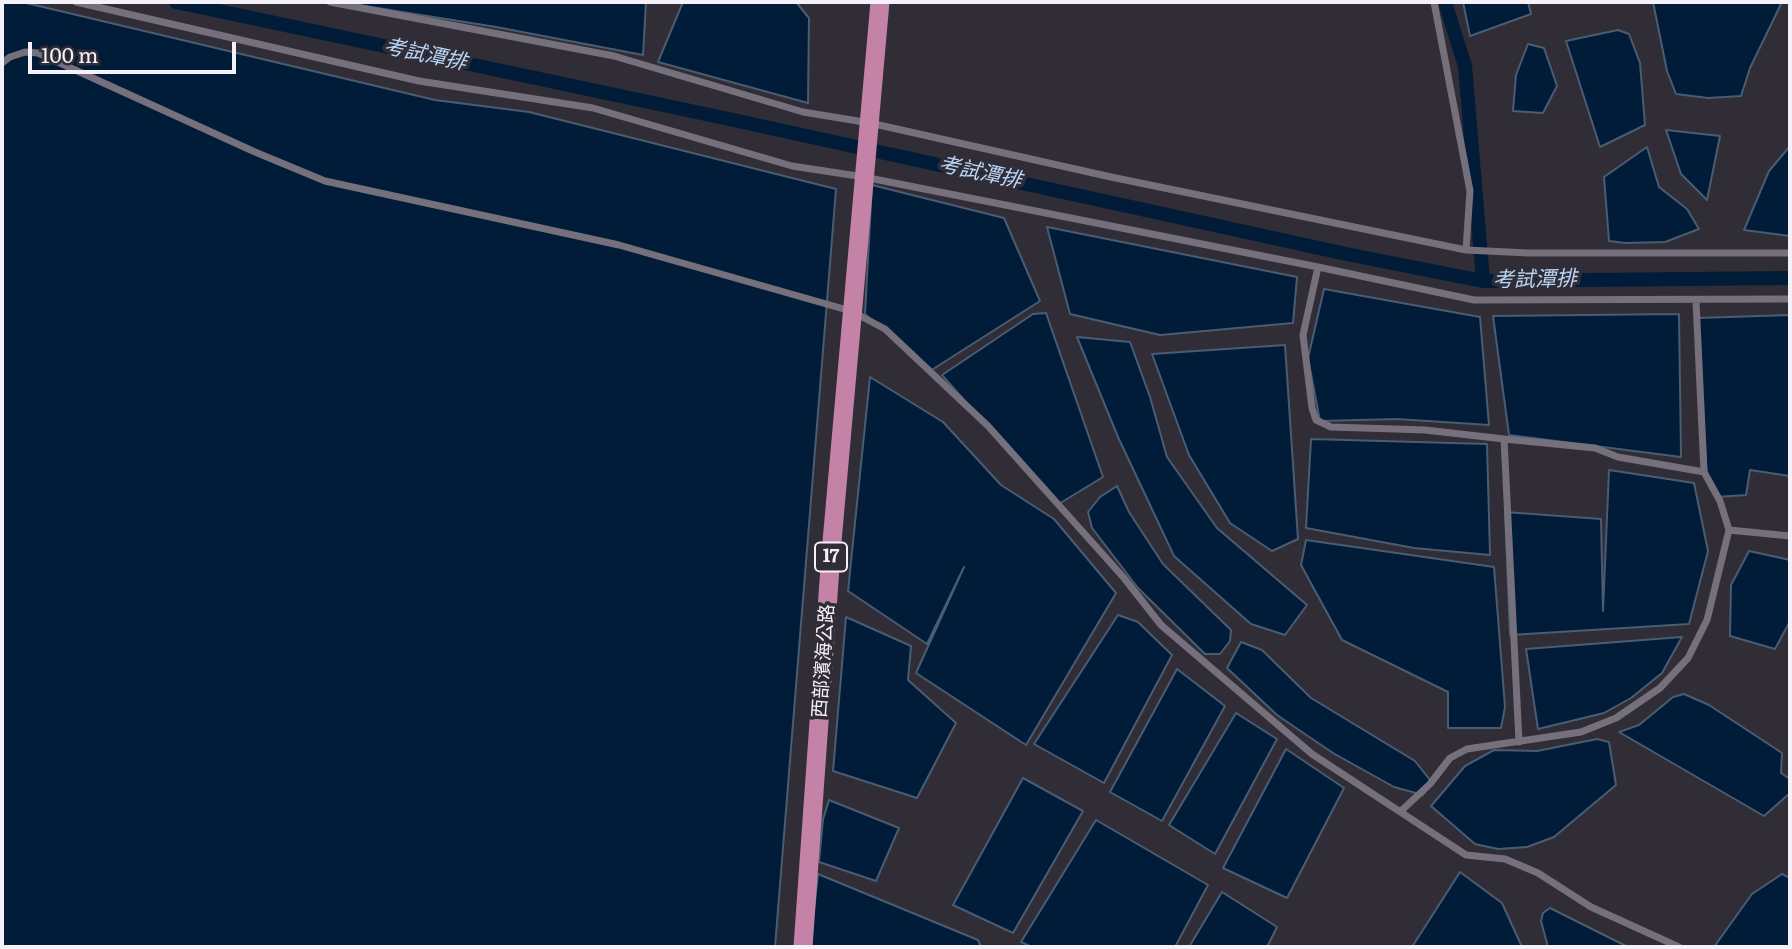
<!DOCTYPE html>
<html>
<head>
<meta charset="utf-8">
<style>
  body { margin:0 }
  #map { position:relative; width:1792px; height:949px; overflow:hidden; background:#312d37; font-family:Literata,serif }
  canvas { display:block }
  .frame { position:absolute; inset:0; border:4px solid #f4f1f8; pointer-events:none }
  .scale { position:absolute; left:28px; top:42px; width:208px; height:32px; box-sizing:border-box; border:4px solid #f4f1f8; border-top:0; padding-left:9px; font-size:21px; line-height:24px; white-space:nowrap; color:#f4f1f8; -webkit-text-stroke:5px #312d37; paint-order:stroke }
</style>
</head>
<body>
<div id="map">
<canvas width="1792" height="949"></canvas>
<div class="frame"></div>
<div class="scale">100 m</div>
</div>
<script>
const c = document.querySelector('canvas').getContext('2d');
c.lineJoin = 'round';
function fill(path, color) { c.fillStyle = color; c.fill(path, 'evenodd'); }
const shape = rows => new Path2D(rows.map(r => 'M' + r).join(''));
function stroke(path, color, width, dash) { c.strokeStyle = color; c.lineWidth = width; c.lineCap = dash ? 'butt' : 'round'; c.setLineDash(dash || []); c.stroke(path); }
function label(font, color, halo, rows, align = 'center') {
  c.font = font + ' Literata,"Noto Sans TC",serif'; c.lineWidth = 7; c.setLineDash([]); c.textBaseline = 'middle'; c.strokeStyle = halo; c.fillStyle = color; for (const [text, x, y, turn = 0] of rows) {
    c.save(); c.translate(x, y); c.rotate((+turn || 0) * Math.PI / 180); c.textAlign = isNaN(turn) ? turn : align; if (halo) c.strokeText(text, 0, 0); c.fillText(text, 0, 0); c.restore();
  }
}
const water = shape([
  [2,2,22,2,435,100,529,112,836,189,775,947,2,947,2,2],
  [340,2,646,2,643,55,496,27,340,2],
  [683,2,796,2,809,18,808,103,658,62,683,2],
  [1463,2,1528,2,1531,14,1470,36,1463,2],
  [1653,2,1782,2,1750,68,1741,96,1708,98,1676,94,1667,71,1653,2],
  [1618,30,1629,34,1640,63,1645,125,1600,147,1566,41,1618,30],
  [1528,44,1544,48,1557,86,1543,113,1513,111,1516,75,1528,44],
  [1666,130,1720,136,1707,200,1681,174,1666,130],
  [1790,146,1790,236,1744,230,1769,171,1790,146],
  [1647,147,1659,187,1687,209,1699,229,1665,242,1625,243,1609,241,1604,177,1647,147],
  [872,185,1004,218,1040,301,930,371,865,314,872,185],
  [1047,227,1297,277,1293,323,1160,335,1070,314,1047,227],
  [1324,289,1480,317,1489,425,1397,419,1320,421,1308,358,1324,289],
  [1046,313,1103,477,1057,505,942,375,1033,314,1046,313],
  [1679,314,1681,457,1509,435,1493,316,1679,314],
  [1790,315,1790,476,1750,470,1746,495,1716,497,1707,480,1698,318,1790,315],
  [1077,337,1130,342,1150,397,1167,457,1217,528,1307,605,1285,635,1251,624,1174,556,1118,437,1077,337],
  [1285,345,1298,539,1272,551,1230,523,1189,455,1152,354,1285,345],
  [870,377,943,422,1001,485,1054,519,1116,593,1026,745,916,673,964,567,927,644,848,591,870,377],
  [1311,439,1487,444,1490,555,1414,548,1306,528,1311,439],
  [1609,470,1694,483,1708,551,1689,624,1510,635,1505,512,1601,519,1603,611,1609,470],
  [1117,486,1129,512,1163,564,1231,630,1230,641,1220,654,1205,654,1138,588,1092,528,1088,512,1100,497,1117,486],
  [1306,540,1494,567,1505,707,1501,728,1448,728,1448,692,1342,640,1301,565,1306,540],
  [1749,551,1790,560,1790,621,1775,649,1730,636,1731,585,1749,551],
  [1118,615,1138,622,1172,655,1104,783,1034,744,1118,615],
  [846,617,911,646,908,680,956,723,917,798,833,771,846,617],
  [1682,637,1662,673,1631,698,1604,713,1538,729,1526,649,1682,637],
  [1241,642,1262,650,1311,698,1415,761,1430,780,1423,795,1394,787,1333,753,1277,715,1227,668,1241,642],
  [1177,669,1225,706,1162,821,1110,792,1177,669],
  [1684,694,1709,705,1782,753,1781,773,1790,779,1790,793,1764,816,1619,732,1639,725,1673,697,1684,694],
  [1236,713,1277,739,1215,854,1169,825,1236,713],
  [1597,739,1609,742,1616,785,1554,837,1527,847,1498,849,1475,844,1431,806,1465,766,1494,750,1537,751,1597,739],
  [1286,749,1344,788,1287,898,1223,868,1286,749],
  [1023,778,1083,811,1013,933,953,905,1023,778],
  [829,800,899,828,876,881,819,862,823,819,829,800],
  [1096,820,1208,885,1175,947,1032,947,1021,942,1096,820],
  [1460,872,1502,903,1522,947,1412,947,1460,872],
  [818,874,978,940,981,947,810,947,818,874],
  [1782,874,1790,878,1790,947,1714,947,1752,894,1782,874],
  [1222,892,1277,927,1267,947,1189,947,1222,892],
  [1550,908,1628,947,1548,947,1541,921,1543,913,1550,908]
]);
fill(water, '#011c39');
stroke(water, '#4a5c72', 2);
stroke(shape([
  [176,2,729,119,1351,255,1483,281,1790,278],
  [1445,2,1465,66,1483,281]
]), '#011c39', 14);
stroke(shape([
  [76,2,419,81,593,108,792,166,864,177,1318,267,1474,300,1790,299],
  [330,2,614,56,803,112,870,123,1111,177,1466,250,1528,253,1790,253],
  [1434,2,1470,191,1466,250],
  [2,63,10,57,25,52,38,53,255,152,325,181,619,245,851,311,885,329,988,426,1124,578,1161,625,1312,754,1466,855,1505,859,1538,873,1591,907,1679,947],
  [1318,267,1303,335,1312,408,1316,420,1331,427,1425,430,1504,439],
  [1696,301,1704,472,1720,501,1729,530,1790,536],
  [1519,742,1504,439,1595,448,1618,457,1704,472],
  [1401,811,1430,784,1450,758,1467,749,1581,732,1616,718,1660,688,1688,658,1707,620,1729,530]
]), '#75707c', 7);
stroke(shape([
  [803,947,831,553,880,2]
]), '#c482a7', 19);
for (const [x, y, w] of [
  [831,557,32]
]) { const box = new Path2D(); box.roundRect(x - w / 2, y - 14.5, w, 29, 5); c.fillStyle = '#312d37'; c.fill(box); stroke(box, '#f4f1f8', 2); }
label('bold 18px', '#f4f1f8', null, [
  ["17",831,557]
]);
label('19px', '#f4f1f8', '#312d37', [
  ["西部濱海公路",824,661,-86]
]);
label('italic 21px', '#b9d6f7', '#312d37', [
  ["考試潭排",425,55,12],
  ["考試潭排",980,173,12],
  ["考試潭排",1535,280,-1]
]);
</script>
</body>
</html>
